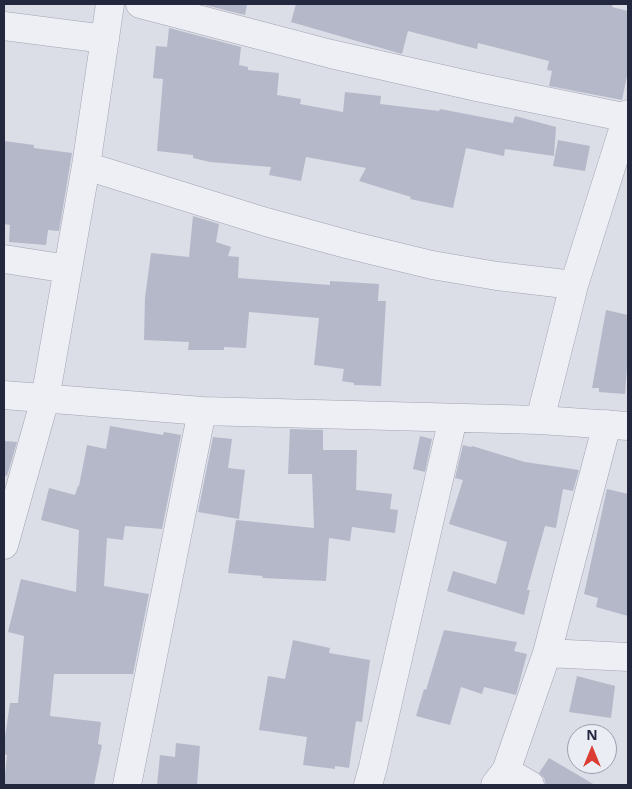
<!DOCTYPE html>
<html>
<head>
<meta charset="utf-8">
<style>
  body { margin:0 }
  #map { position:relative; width:632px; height:789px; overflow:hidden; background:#dbdde7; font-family:"Open Sans",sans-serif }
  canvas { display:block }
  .frame { position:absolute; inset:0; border:5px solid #24283f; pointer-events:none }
  .north { position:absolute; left:567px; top:724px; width:50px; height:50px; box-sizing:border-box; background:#ebedf5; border:1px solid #9b9eac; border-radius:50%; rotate:0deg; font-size:14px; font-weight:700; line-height:20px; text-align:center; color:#24283f }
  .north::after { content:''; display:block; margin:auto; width:18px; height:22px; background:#db3d32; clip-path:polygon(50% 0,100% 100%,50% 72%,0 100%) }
</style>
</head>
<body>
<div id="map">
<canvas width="632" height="789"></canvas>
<div class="frame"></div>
<div class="north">N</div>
</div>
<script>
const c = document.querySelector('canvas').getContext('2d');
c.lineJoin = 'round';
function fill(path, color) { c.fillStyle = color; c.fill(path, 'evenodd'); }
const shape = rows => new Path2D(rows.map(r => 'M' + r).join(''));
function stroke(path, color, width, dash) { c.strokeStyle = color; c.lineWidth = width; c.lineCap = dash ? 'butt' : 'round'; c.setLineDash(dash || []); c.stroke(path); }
fill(shape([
  [201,4,247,4,245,15],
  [296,4,613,4,612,7,628,11,628,71,622,100,549,86,552,71,547,70,549,61,478,43,477,49,408,31,402,54,291,22],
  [169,28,241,47,239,65,248,67,248,70,279,73,277,95,301,99,300,104,343,112,345,92,381,96,380,104,439,111,440,109,513,123,515,116,556,127,554,156,505,149,504,156,466,148,453,208,410,199,411,197,359,181,366,168,306,157,301,181,269,175,271,167,210,162,193,158,193,155,157,151,163,79,153,78,156,46,167,47],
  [558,140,590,146,585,171,553,166],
  [4,141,34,145,34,148,72,153,59,231,48,230,46,245,9,242,10,225,4,224],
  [193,216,219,224,216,242,231,247,228,256,239,257,238,278,330,285,330,281,379,284,378,301,386,301,381,386,354,385,354,383,342,381,344,369,314,365,319,318,249,312,246,348,224,347,224,350,188,350,189,342,144,340,145,298,151,253,189,257],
  [606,310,628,315,628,352,625,394,599,392,599,388,592,388],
  [110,426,163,435,164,432,181,435,162,529,125,526,123,540,107,538,104,586,149,594,133,674,54,674,50,716,101,722,98,744,102,745,94,785,4,785,7,755,4,754,4,744,10,703,18,703,24,636,8,632,21,579,76,592,79,530,41,520,49,488,75,495,78,486,79,486,87,445,106,449],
  [290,429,323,430,323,450,357,450,356,490,392,494,390,509,398,510,395,533,352,527,350,541,329,538,326,581,262,578,263,576,228,573,236,520,314,528,312,474,288,474],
  [420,436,432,439,425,472,413,469],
  [213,437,232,439,228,468,245,470,239,519,198,512],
  [4,441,17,442,7,476,4,475],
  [463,445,471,447,472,446,525,462,579,470,573,491,563,489,556,528,545,526,527,590,530,590,524,615,447,591,453,571,496,584,507,542,449,524,463,480,455,478],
  [607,489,628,494,628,616,596,607,598,598,584,594],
  [444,630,517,642,514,651,527,654,516,695,484,687,482,694,461,687,450,725,416,716,424,689,426,690],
  [293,640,330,648,329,653,370,660,362,722,356,721,349,768,335,766,335,769,303,765,307,737,259,730,268,676,285,679],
  [577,676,615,686,611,718,569,712],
  [176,743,200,746,197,785,157,785,160,755,175,757],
  [549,758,595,785,546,785,544,778,539,773]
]), '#b5b8c8');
const street = shape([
  [140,4,331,54,477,87,628,118],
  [4,26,105,39],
  [86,166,266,222,350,245,432,265,497,276,574,285],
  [4,259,68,269],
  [4,395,202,411,540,420,628,426],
  [540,420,574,285,628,114],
  [4,545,45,399,86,166,110,4],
  [547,653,628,657],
  [506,771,530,785],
  [127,785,202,411],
  [368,785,373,767,453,418],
  [495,785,506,771,547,653,607,424]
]);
stroke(street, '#a0a3b1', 29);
stroke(street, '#eeeff5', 28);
</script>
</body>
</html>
